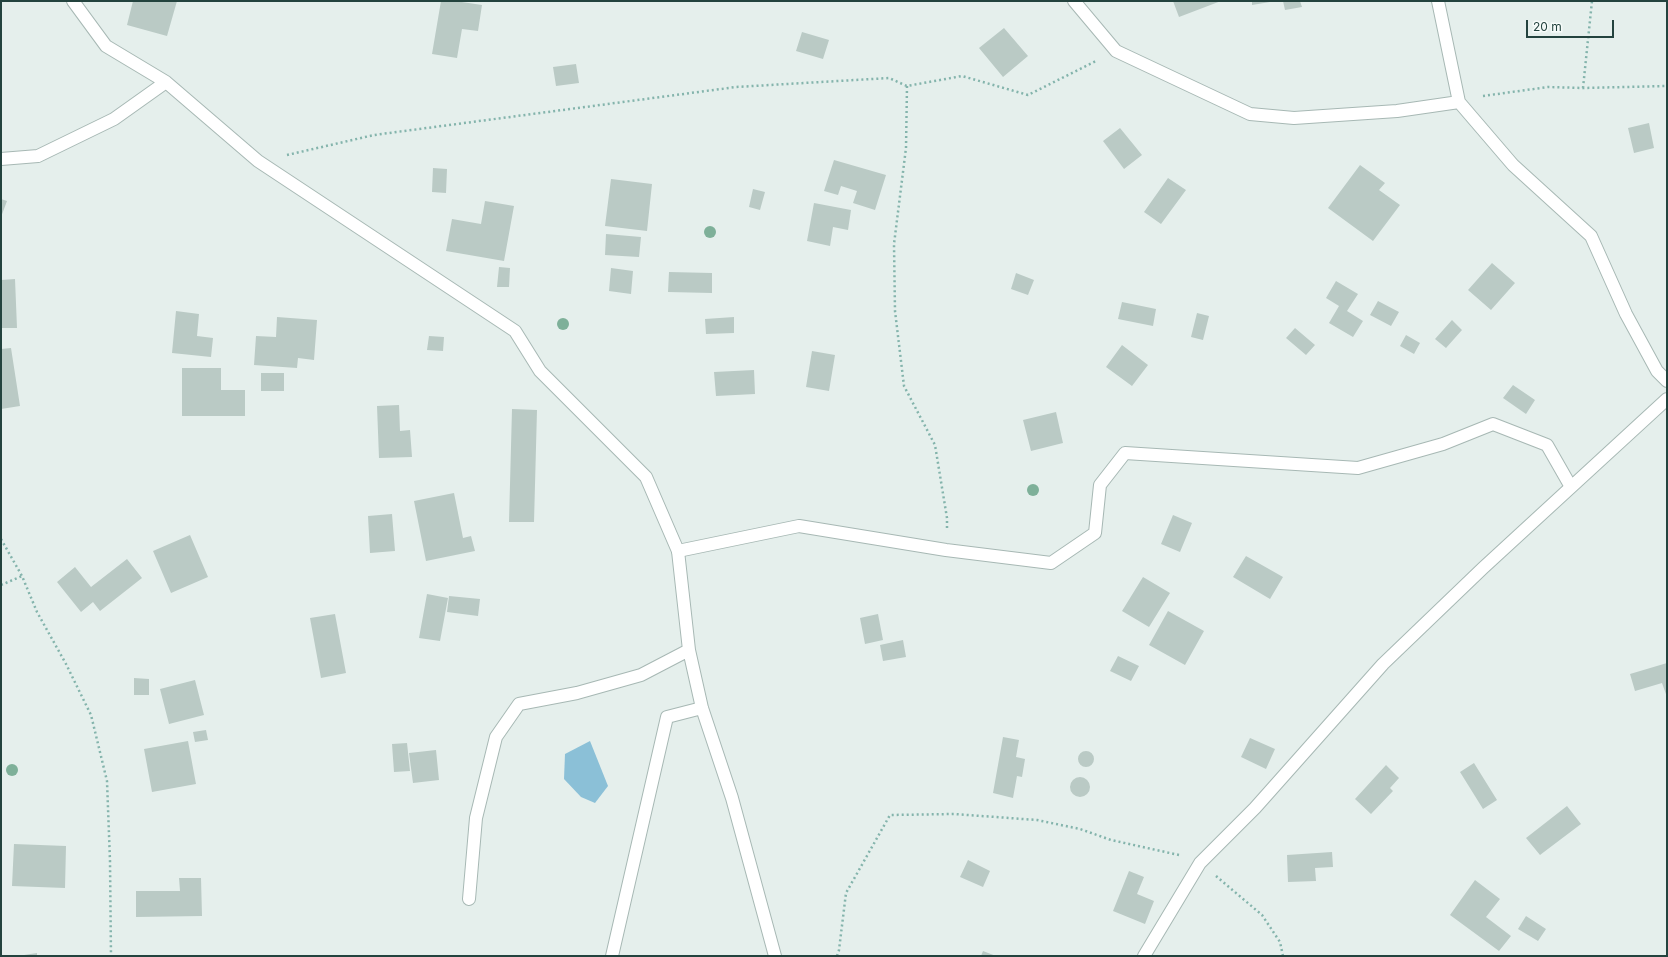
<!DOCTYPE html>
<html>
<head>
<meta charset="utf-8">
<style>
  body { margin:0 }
  #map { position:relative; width:1668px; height:957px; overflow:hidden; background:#e5efec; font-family:Inter,sans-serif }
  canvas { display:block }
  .frame { position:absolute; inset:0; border:2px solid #23433e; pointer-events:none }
  .scale { position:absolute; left:1526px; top:20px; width:88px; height:18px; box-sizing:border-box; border:2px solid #23433e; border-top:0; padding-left:5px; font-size:12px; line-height:14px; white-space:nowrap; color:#23433e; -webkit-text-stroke:3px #f6fbf9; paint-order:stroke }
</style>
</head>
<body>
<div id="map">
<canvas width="1668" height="957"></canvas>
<div class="frame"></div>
<div class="scale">20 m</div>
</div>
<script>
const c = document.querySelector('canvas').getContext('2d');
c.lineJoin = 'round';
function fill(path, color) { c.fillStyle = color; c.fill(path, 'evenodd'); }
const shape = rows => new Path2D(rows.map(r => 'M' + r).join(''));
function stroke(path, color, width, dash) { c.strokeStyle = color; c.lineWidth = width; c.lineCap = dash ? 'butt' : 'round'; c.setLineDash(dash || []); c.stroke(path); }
fill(shape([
  [590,741,608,786,595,803,581,797,564,779,565,754]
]), '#8bc0d7');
fill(shape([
  [133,1,177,1,167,36,127,25],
  [441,1,455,1,482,5,478,31,462,29,457,58,432,54],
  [1173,1,1221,1,1179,17],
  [1252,1,1270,1,1270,2,1252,5],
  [1283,1,1300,1,1302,7,1285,10],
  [1004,28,1028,56,1003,77,979,48],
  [802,32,829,40,823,59,796,51],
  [576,64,579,83,556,86,553,67],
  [1649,123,1654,148,1634,153,1628,128],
  [1120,128,1142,155,1124,169,1103,141],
  [834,160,886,175,875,210,853,203,857,191,841,186,838,195,824,191],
  [1360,165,1385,183,1379,190,1400,205,1373,241,1328,208],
  [433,168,447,169,446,193,432,192],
  [1168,178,1186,190,1161,224,1144,212],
  [611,179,652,184,647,231,605,226],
  [753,189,765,192,760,210,749,207],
  [1,199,7,201,1,217],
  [485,201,514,206,504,261,446,251,452,219,481,224],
  [814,203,851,210,848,230,833,227,830,246,807,241],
  [606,234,641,237,639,257,605,255],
  [1492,263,1515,283,1491,310,1468,290],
  [499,267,510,268,509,287,497,287],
  [611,268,633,271,631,294,609,291],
  [669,272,712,273,712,293,668,292],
  [1016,273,1034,280,1028,295,1011,289],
  [15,279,17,328,1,328,1,280],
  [1336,281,1358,294,1347,311,1363,321,1353,337,1329,323,1339,306,1326,298],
  [1378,301,1399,312,1391,326,1370,315],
  [1122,302,1156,309,1153,326,1118,319],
  [176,311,199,314,197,336,213,338,211,357,172,353],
  [1197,313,1209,316,1203,340,1191,337],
  [277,317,317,320,314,360,298,358,297,368,254,365,256,336,276,337],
  [734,317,734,333,706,334,705,319],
  [1452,320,1462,330,1446,348,1435,339],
  [1295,328,1315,345,1306,355,1286,338],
  [1406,335,1420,343,1414,354,1400,346],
  [429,336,444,337,443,351,427,350],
  [1122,345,1148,365,1132,386,1106,367],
  [11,348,20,406,1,409,1,349],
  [812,351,835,355,829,391,806,387],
  [182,368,221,368,221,390,245,390,245,416,182,416],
  [754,370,755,394,716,396,714,372],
  [261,373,284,373,284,391,261,391],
  [1513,385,1535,400,1526,414,1503,398],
  [399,405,400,431,410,430,412,457,379,458,377,406],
  [512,409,537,410,534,522,509,522],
  [1056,412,1063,443,1031,451,1023,420],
  [454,493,463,538,471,536,475,551,426,561,414,501],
  [392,514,395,551,370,553,368,516],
  [1173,515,1192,523,1180,552,1161,544],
  [190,535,208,577,171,593,153,551],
  [1246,556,1283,577,1270,599,1233,577],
  [127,559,142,578,100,611,93,602,81,612,57,582,75,567,91,587],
  [1143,577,1170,593,1149,627,1122,611],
  [427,594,448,598,440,641,419,638],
  [449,596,480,599,478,616,447,612],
  [1168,611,1204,631,1185,665,1149,645],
  [335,614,346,673,321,678,310,618],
  [878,614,883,640,865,644,860,618],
  [903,640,906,657,883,661,880,645],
  [1118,656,1139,666,1131,681,1110,671],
  [1667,663,1667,697,1662,683,1635,691,1630,674],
  [134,678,149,679,149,695,134,695],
  [195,680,204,715,169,724,160,689],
  [206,730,208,740,195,742,193,732],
  [1003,737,1019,740,1016,757,1025,759,1022,777,1017,776,1013,798,993,793],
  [1250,738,1275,749,1266,769,1241,757],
  [188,741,196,784,152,792,144,749],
  [407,743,410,771,394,772,392,744],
  [436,750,439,780,413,783,409,753],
  '1078 759a8 8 0 1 1 16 0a8 8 0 1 1-16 0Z',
  [1474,763,1497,800,1483,809,1460,772],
  [1386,765,1399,778,1390,788,1393,791,1371,814,1355,799],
  '1070 787a10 10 0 1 1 20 0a10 10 0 1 1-20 0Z',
  [1567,806,1581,824,1540,855,1526,838],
  [14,844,66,846,65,888,12,886],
  [1332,852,1333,867,1315,868,1316,881,1288,882,1287,855],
  [968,860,990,871,983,887,960,877],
  [1129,871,1144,877,1137,894,1154,901,1145,924,1113,911],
  [179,878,201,878,202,916,136,917,136,891,180,891],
  [1475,880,1500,899,1486,917,1511,936,1499,951,1450,915],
  [1526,916,1546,929,1538,941,1518,929],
  [983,951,996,956,981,956],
  [37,953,37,956,24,956,24,955]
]), '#bacac5');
const service = shape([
  [678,551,689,650,702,708,732,798,775,956],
  [469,899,476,818,496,737,519,704,577,693,641,675,689,650],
  [612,956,667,717,702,708]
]);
const minor = shape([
  [73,1,106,46,166,82,258,161,515,331,540,371,646,477,678,551,799,526,946,550,1051,563,1095,533,1100,485,1125,453,1358,468,1443,444,1493,424,1547,445,1571,487],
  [1074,1,1116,51,1250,114,1294,118,1397,111,1459,102],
  [1438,1,1459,102,1513,165,1591,236,1626,314,1657,371,1667,381],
  [1,159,38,156,114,119,166,82],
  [1144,956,1200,863,1255,808,1383,664,1483,568,1667,399]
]);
stroke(service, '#a7b8b4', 14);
stroke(minor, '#a7b8b4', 14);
stroke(shape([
  [907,86,906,148,894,244,895,311,904,386,935,445,947,518,947,530],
  [1583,88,1592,1],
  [1483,96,1548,87,1583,88,1667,86],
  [287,155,374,135,736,87,889,78,907,86,962,76,1028,95,1096,61],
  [1,539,22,576,37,612,66,664,91,715,107,781,110,861,111,956],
  [1,585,22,576],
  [1216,876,1262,915,1280,942,1283,956],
  [837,956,839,950,846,893,890,815,954,814,1037,820,1080,829,1111,840,1179,855]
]), '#84b4ac', 2.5, [2, 3]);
stroke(service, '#fff', 12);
stroke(minor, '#fff', 12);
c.fillStyle = '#7eb099';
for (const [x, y] of [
  [710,232],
  [563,324],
  [1033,490],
  [12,770]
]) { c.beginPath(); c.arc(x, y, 6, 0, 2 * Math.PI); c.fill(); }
</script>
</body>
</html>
